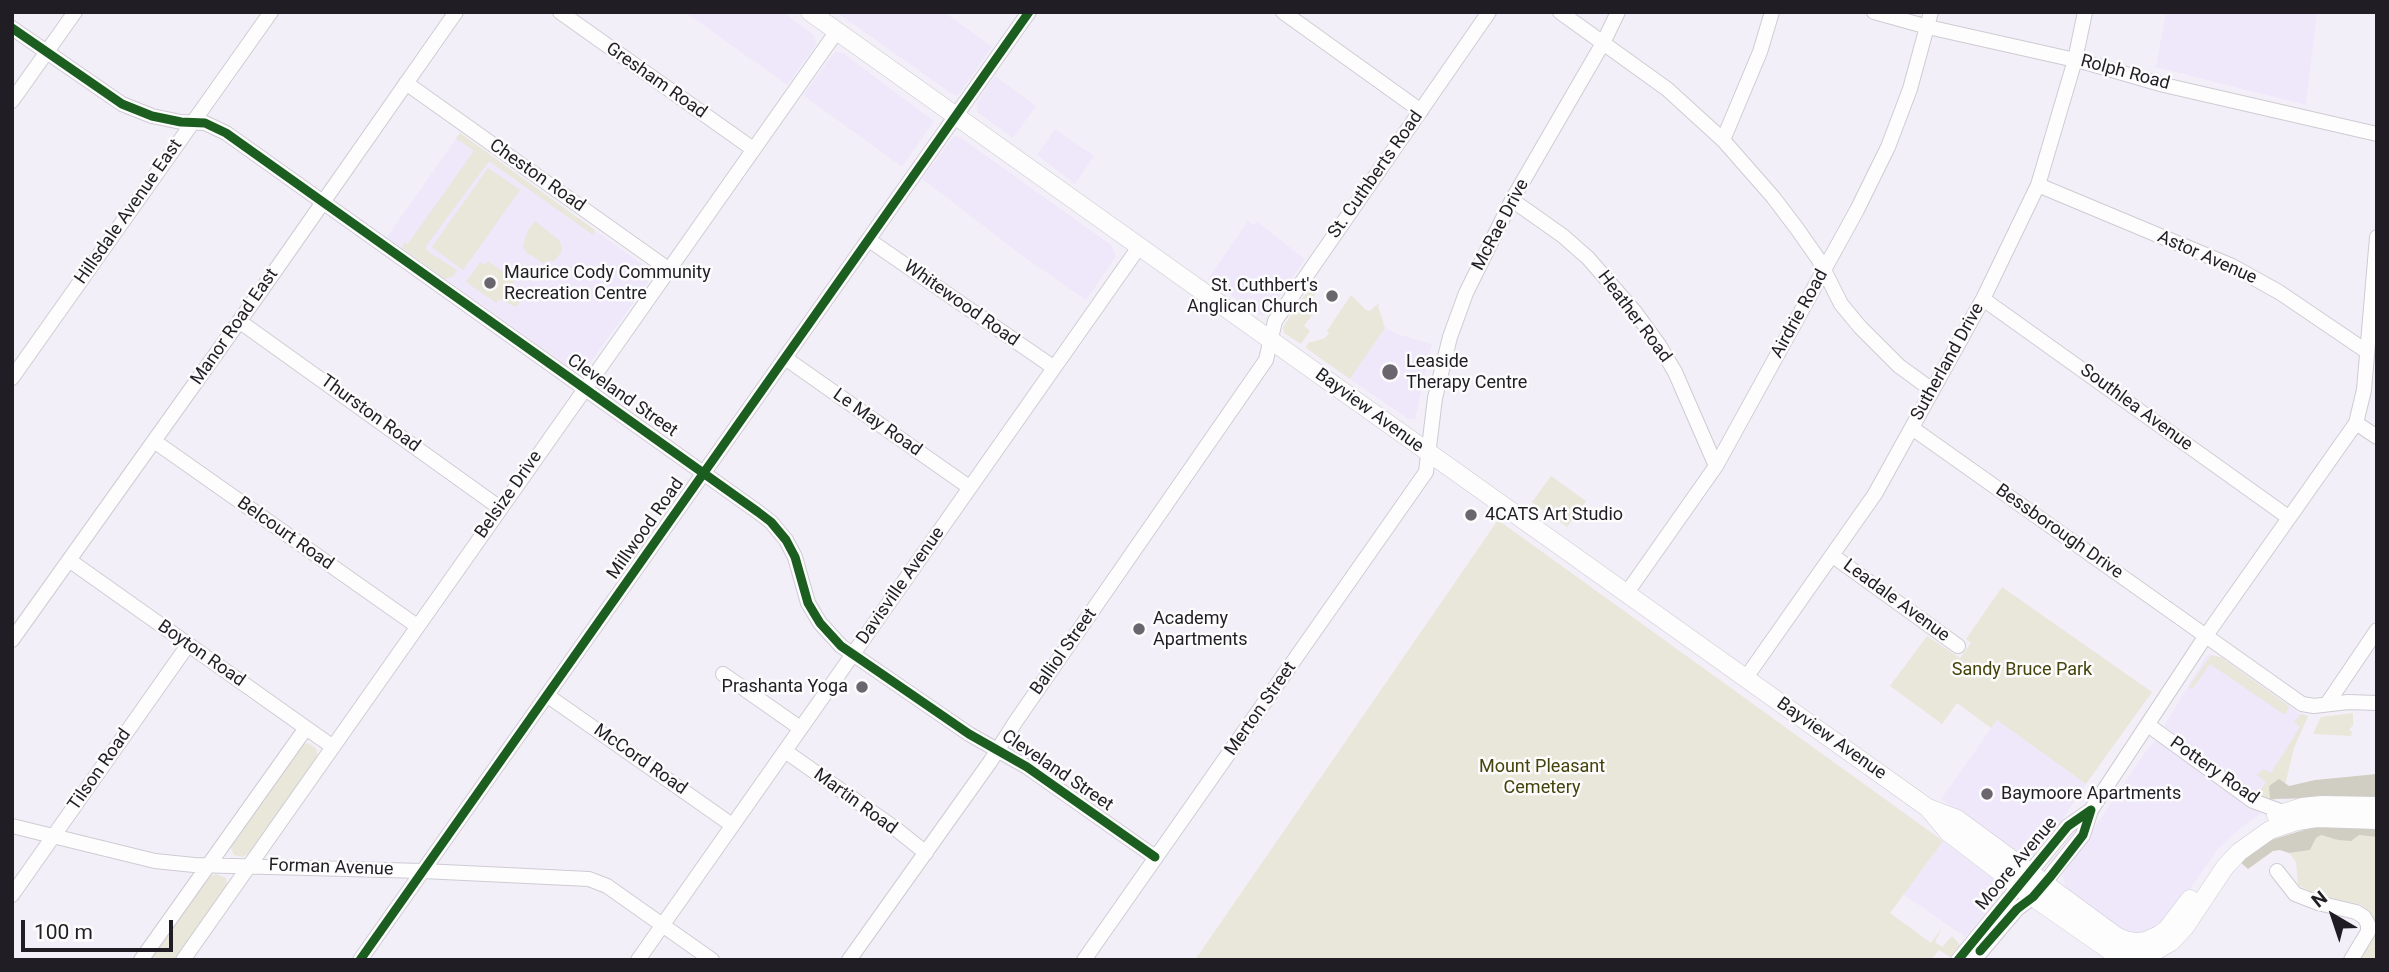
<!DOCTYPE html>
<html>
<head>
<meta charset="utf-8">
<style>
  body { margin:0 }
  #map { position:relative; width:2389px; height:972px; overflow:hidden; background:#f3eff8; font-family:Roboto,sans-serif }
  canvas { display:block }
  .frame { position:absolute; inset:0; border:14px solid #201d24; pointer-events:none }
  .north { position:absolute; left:2298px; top:881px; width:70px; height:70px; -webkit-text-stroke:5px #fcfcfc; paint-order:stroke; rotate:321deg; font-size:19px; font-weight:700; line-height:28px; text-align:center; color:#201d24 }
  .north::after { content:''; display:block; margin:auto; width:24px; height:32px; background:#201d24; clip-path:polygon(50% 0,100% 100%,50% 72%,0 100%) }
  .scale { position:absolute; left:21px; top:920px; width:152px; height:32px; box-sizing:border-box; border:4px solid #201d24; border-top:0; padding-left:9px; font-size:21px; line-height:24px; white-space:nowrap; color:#201d24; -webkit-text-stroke:5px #fcfcfc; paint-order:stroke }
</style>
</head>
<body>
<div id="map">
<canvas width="2389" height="972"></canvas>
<div class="frame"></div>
<div class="north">N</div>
<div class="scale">100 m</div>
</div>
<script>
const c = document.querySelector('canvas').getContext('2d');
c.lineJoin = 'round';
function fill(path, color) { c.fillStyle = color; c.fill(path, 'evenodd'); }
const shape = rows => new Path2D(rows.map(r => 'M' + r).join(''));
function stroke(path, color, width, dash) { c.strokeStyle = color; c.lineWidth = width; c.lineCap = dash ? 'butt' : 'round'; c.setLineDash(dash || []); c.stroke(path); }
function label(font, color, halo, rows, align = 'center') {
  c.font = font + ' Roboto,sans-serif'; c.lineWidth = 5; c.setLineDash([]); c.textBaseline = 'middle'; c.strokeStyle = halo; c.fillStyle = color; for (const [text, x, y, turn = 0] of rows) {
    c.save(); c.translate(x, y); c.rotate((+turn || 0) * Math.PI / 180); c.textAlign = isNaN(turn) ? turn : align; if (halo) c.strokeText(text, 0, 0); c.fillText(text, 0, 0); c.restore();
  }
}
fill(shape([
  [685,12,783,12,814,35,816,45,787,85],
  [836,12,944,12,992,47,959,94,955,96],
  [2166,12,2317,12,2306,105,2156,67],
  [835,52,843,53,934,121,902,167,803,95],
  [995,76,1036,106,1013,138,977,112,978,100],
  [1055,129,1094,156,1075,184,1037,155],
  [460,133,650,270,651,278,584,371,574,370,387,237],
  [954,136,960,137,1111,245,1116,256,1086,300,1031,262,922,179],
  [1248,221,1254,225,1257,222,1305,259,1270,311,1263,316,1256,313,1208,279],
  [1385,328,1400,335,1432,344,1415,419,1408,419,1350,379],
  [2209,654,2221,657,2299,713,2306,715,2303,727,2263,799,2256,794,2254,796,2164,726,2205,658],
  [1997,720,2086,784,2057,828,2037,853,2019,854,1941,799],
  [2157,740,2261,813,2240,828,2218,849,2164,926,2146,934,2125,932,2065,887,2063,874,2149,747],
  [1943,841,1994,879,1998,885,1999,894,1995,902,1965,937,1903,894]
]), '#efe7fa');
fill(shape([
  [460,133,595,230,594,233,593,235,489,161,426,246,427,251,457,270,454,276,445,279,402,248,404,242,408,244,474,151,456,138],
  [488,168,520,190,463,270,432,247],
  [535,221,560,241,562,251,554,261,546,261,544,264,533,256,527,254,523,246,528,230],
  [488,261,515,280,512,284,515,286,514,294,523,298,516,307,499,299,496,303,466,282,480,262,485,265],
  [1309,289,1316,293,1313,298,1321,303,1304,326,1310,331,1301,344,1284,333,1283,327],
  [1351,295,1366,310,1370,311,1380,302,1378,306,1385,328,1350,379,1306,348,1308,343,1325,338,1329,333,1327,331],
  [1551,476,1586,501,1567,527,1532,502],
  [1498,520,1943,841,1890,913,1931,943,1942,928,1935,942,1942,947,1952,936,1960,945,1950,957,1939,950,1931,960,1195,960],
  [2002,587,2152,692,2086,784,1997,720,1991,728,1957,703,1942,724,1890,686,1927,636,1960,658,1971,643,1966,639],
  [2211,655,2222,658,2289,706,2285,715,2210,664,2192,689,2189,687],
  [2353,713,2353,725,2349,730,2352,732,2351,736,2313,734,2321,717],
  [2301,714,2308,716,2294,748,2285,785,2274,801,2260,798,2258,794,2266,782,2257,775,2263,769,2271,773,2300,727,2294,722],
  [308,743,316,748,318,757,252,851,243,857,234,855,230,846,302,745],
  [2321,835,2338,840,2359,835,2377,837,2377,960,2359,960,2372,941,2374,934,2373,920,2369,911,2361,905,2315,894,2298,885,2296,862,2289,853,2310,850,2316,838],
  [216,874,226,878,227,884,226,888,178,960,148,960,206,878]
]), '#e9e6da');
fill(shape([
  [2377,774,2377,797,2270,799,2269,786,2279,779,2289,786,2315,780],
  [2313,827,2377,828,2377,837,2359,835,2351,841,2338,840,2321,835,2316,838,2310,850,2289,853,2280,850,2273,851,2248,869,2240,862,2265,842]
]), '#d0cec2');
const minor = shape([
  [560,12,753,149],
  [1283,12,1421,111],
  [1560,12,1667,89,1723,140,1773,197,1798,230,1819,260,1841,304,1860,327,1899,366,1932,390],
  [1874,12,1928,27,2084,62,2164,85,2377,134],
  [12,28,122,104,152,116,181,122,205,123,226,133,758,512,771,522,786,540,795,557,808,603,820,623,841,646,969,734,1027,767,1155,857],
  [406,83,668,269],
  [12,101,75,12],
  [1723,140,1760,52,1772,12],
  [2038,185,2232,266,2279,292,2366,351],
  [1512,200,1563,236,1588,258,1635,312,1659,345,1675,372,1716,466],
  [869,240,1053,367],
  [1983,299,2288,517],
  [239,321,500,508],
  [785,358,969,487],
  [12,378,271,12],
  [2356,423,2377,437],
  [1912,428,2302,704,2314,706,2348,702,2377,703],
  [154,441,417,626],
  [1833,556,1958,646],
  [69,560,333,747],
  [1626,594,1716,466,1857,210,1888,147,1910,89,1931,12],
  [12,640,263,288,456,12],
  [723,674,800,728],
  [1745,679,1875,494,1983,299,2038,185,2075,60,2085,12],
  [548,696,732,825],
  [2327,704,2377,630],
  [2148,725,2253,801,2283,812],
  [785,751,896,829,926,853],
  [12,826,155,861,194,865,423,871,589,879,607,886,712,960],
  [2277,871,2295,894,2318,903,2356,912,2364,917,2368,924,2368,932,2351,960],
  [12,895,188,645],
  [141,960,306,728],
  [183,960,837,31],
  [360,960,1029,12],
  [638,960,1139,247],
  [849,960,990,762,1016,721,1266,360,1275,321,1489,12],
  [1084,960,1426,472,1435,398,1450,337,1466,293,1512,200,1603,43,1618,12],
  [1958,960,2068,826,2091,810],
  [1974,960,2017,909,2033,897,2083,835,2091,810,2205,637,2356,423,2364,390,2377,237]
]);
const major = shape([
  [810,12,1928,808,1948,832,2033,897,2109,950,2121,955,2135,957,2150,954,2171,942,2185,927,2225,867,2239,852,2270,830,2297,821,2317,818,2377,820],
  [1928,808,1957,819,2116,936,2125,940,2136,942,2146,941,2159,935,2167,929,2190,899],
  [2276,815,2302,807,2322,805,2377,806]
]);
stroke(minor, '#cfcbd3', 16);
stroke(major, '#cfcbd3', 19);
stroke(minor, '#fdfdfe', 14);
stroke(major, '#fdfdfe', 18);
stroke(shape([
  [12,28,122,104,152,116,181,122,205,123,226,133,758,512,771,522,786,540,795,557,808,603,820,623,841,646,969,734,1027,767,1155,857],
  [1980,951,2017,909,2033,897,2051,876,2083,835,2091,810],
  [360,960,1029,12],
  [1958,960,2068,826,2091,810]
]), '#1b5e20', 9);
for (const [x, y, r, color] of [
  [490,283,7,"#6a666e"],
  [1332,296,7,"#6a666e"],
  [1390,372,9,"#6a666e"],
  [1471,515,7,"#6a666e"],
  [1139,629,7,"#6a666e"],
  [862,687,7,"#6a666e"],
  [1987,794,7,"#6a666e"]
]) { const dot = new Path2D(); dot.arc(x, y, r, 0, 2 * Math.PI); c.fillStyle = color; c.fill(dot); stroke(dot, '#fcfcfc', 2.5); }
label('18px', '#201d24', '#fcfcfc', [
  ["Rolph Road",2125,73,15],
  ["Gresham Road",656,81,35],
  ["St. Cuthberts Road",1376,175,-55],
  ["Cheston Road",537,176,35],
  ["Hillsdale Avenue East",129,212,-55],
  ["McRae Drive",1501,225,-62],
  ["Astor Avenue",2207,258,24],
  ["Whitewood Road",961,304,35],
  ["Airdrie Road",1800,314,-61],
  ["Heather Road",1634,317,53],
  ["Manor Road East",235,327,-55],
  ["Sutherland Drive",1948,362,-61],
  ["Cleveland Street",622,396,35],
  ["Southlea Avenue",2136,408,36],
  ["Bayview Avenue",1369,411,36],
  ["Thurston Road",370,414,36],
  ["Le May Road",877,423,35],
  ["Belsize Drive",509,495,-55],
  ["Millwood Road",646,529,-55],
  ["Bessborough Drive",2059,532,35],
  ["Belcourt Road",285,534,35],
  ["Davisville Avenue",901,586,-55],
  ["Leadale Avenue",1896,601,36],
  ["Balliol Street",1064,652,-55],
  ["Boyton Road",201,654,35],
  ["Merton Street",1261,709,-55],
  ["Bayview Avenue",1831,739,35],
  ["McCord Road",640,760,35],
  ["Tilson Road",100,770,-55],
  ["Cleveland Street",1057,771,34],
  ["Pottery Road",2214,771,35],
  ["Martin Road",855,802,36],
  ["Moore Avenue",2017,864,-50],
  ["Forman Avenue",331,868,2]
]);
label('18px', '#201d24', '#fcfcfc', [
  ["Maurice Cody Community",504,273],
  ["Recreation Centre",504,294],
  ["St. Cuthbert's",1318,286,"right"],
  ["Anglican Church",1318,307,"right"],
  ["Leaside",1406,362],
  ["Therapy Centre",1406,383],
  ["4CATS Art Studio",1485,515],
  ["Academy",1153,619],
  ["Apartments",1153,640],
  ["Prashanta Yoga",848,687,"right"],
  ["Baymoore Apartments",2001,794]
], 'left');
label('18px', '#45420b', '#fcfcfc', [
  ["Sandy Bruce Park",2022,670],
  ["Mount Pleasant",1542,767],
  ["Cemetery",1542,788]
]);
</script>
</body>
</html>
